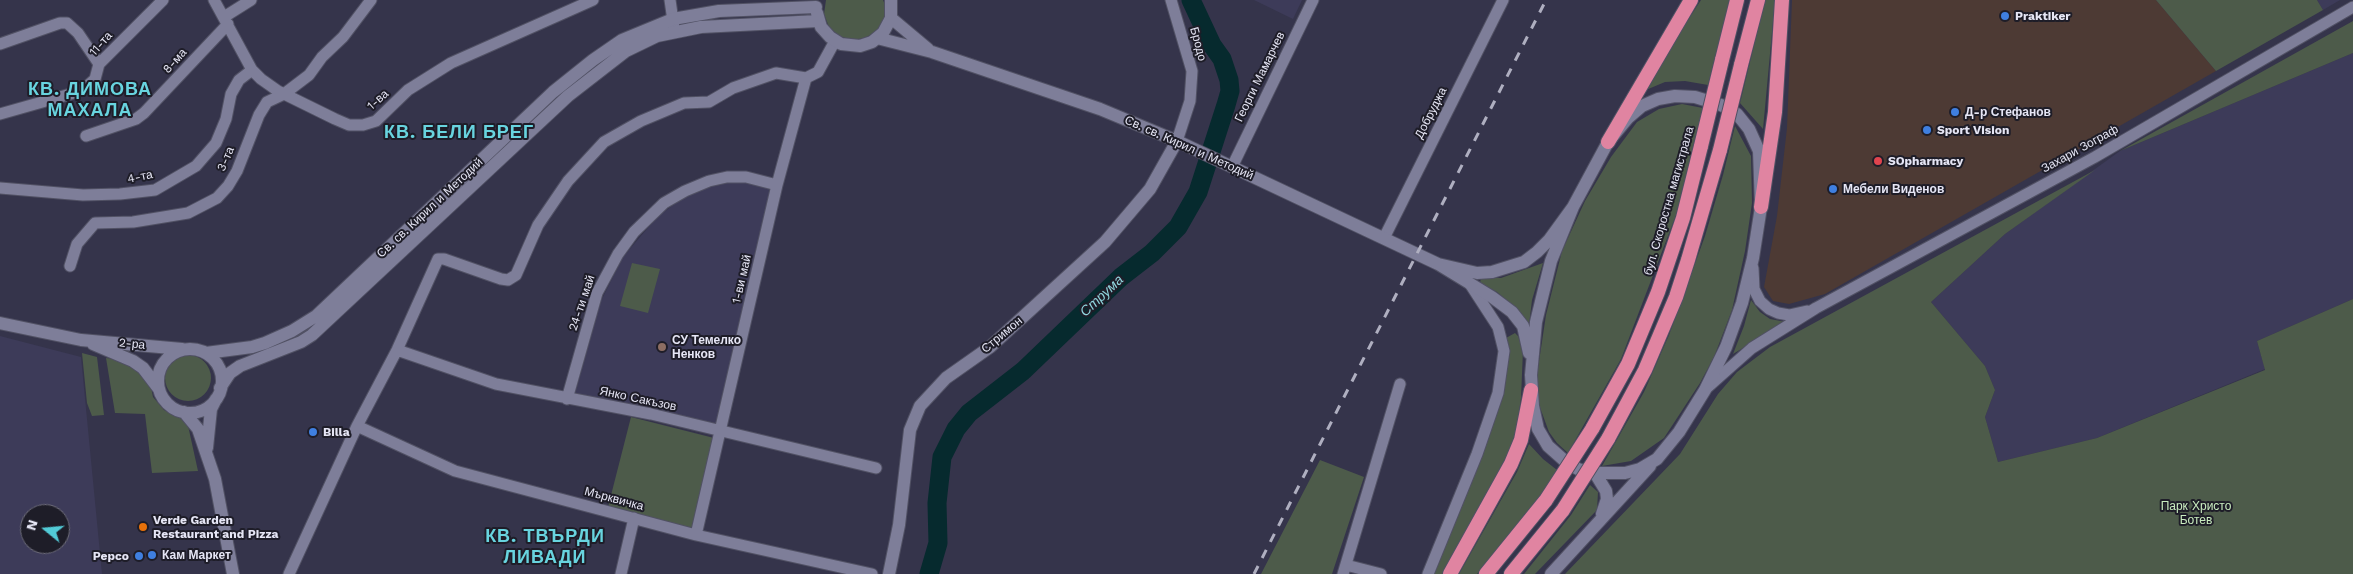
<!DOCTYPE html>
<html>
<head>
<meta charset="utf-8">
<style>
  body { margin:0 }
  #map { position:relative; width:2353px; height:574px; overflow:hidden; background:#35344b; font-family:"Work Sans",sans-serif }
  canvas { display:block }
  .north { position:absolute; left:20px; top:504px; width:50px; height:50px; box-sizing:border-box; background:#1e1d28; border:1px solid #6e6d7a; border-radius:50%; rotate:287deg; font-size:14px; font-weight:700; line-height:20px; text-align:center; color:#e6e6f5 }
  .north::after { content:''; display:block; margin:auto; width:18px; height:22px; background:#52cbd7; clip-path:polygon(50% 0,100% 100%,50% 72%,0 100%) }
</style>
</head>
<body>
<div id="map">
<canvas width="2353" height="574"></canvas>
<div class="north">N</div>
</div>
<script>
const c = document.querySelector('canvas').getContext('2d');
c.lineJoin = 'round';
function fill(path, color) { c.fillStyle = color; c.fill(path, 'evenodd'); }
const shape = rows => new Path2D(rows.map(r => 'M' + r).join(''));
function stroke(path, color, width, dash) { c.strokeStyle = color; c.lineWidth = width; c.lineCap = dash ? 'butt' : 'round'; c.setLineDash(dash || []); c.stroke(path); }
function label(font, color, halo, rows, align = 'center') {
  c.font = font + ' "Work Sans",sans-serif'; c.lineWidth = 4; c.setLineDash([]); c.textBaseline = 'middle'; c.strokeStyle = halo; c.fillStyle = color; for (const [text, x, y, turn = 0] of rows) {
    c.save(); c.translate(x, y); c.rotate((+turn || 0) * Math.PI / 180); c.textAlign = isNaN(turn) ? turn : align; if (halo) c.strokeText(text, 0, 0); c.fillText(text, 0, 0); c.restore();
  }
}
fill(shape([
  [1792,0,2156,0,2216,71,1825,294,1789,304,1773,301,1764,287,1777,216,1787,128]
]), '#4d3a34');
fill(shape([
  [1254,0,1302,0,1293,19],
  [2317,0,2340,0,2323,10],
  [2353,53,2353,299,2257,341,2265,369,2097,438,1998,462,1985,417,1995,390,1985,366,1931,302,2005,234,2120,151],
  [731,180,774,188,718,428,575,394,601,301,623,257,658,216,679,201,704,188],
  [0,336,81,357,102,574,0,574],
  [30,514,60,514,60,544,30,544]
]), '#3d3b59');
fill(shape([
  [826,0,883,0,885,5,884,19,877,31,865,38,852,40,839,36,829,27,824,14],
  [1701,0,1730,0,1708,85,1685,81,1665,82,1641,92],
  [1765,0,1775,0,1763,129,1740,103],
  [2156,0,2317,0,2323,10,2216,71],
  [2353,21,2353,53,2120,151],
  [1682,104,1703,108,1676,215,1621,359,1568,453,1557,443,1549,432,1538,402,1538,368,1546,315,1562,251,1585,201,1611,157,1637,122,1659,109],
  [1735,126,1751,156,1752,203,1745,251,1732,310,1714,357,1700,383,1664,438,1631,461,1602,466,1644,392,1669,335,1705,236,1723,175],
  [2095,170,2005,234,1931,302,1985,366,1995,390,1985,417,1998,462,2097,438,2265,370,2257,341,2353,299,2353,574,1565,574,1680,454,1718,394,1737,372,1770,347],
  [632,263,660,269,648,313,620,306],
  [1543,263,1532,300,1529,325,1517,309,1497,292,1480,283,1481,278,1501,278],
  [1751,300,1760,312,1770,319,1786,322,1733,354,1744,326],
  [1515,333,1518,336,1523,350,1521,398,1516,432,1509,452,1442,574,1433,574,1489,433,1505,388,1506,338],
  [82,353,97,357,104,415,92,416,87,403],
  '165 378a23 23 0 1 1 46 0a23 23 0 1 1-46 0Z',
  [106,358,116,359,135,369,150,382,153,397,164,410,187,421,198,471,152,473,145,414,115,413],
  [631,417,714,438,692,528,608,507],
  [1529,444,1543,459,1557,470,1541,496,1477,574,1459,574,1517,472],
  [1320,460,1364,477,1332,574,1261,574],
  [1590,485,1598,492,1597,510,1535,574,1524,574,1571,515]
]), '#4d5b4a');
stroke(shape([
  [929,574,938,543,937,503,942,457,956,429,969,413,1023,371,1121,277,1152,253,1178,227,1198,192,1226,105,1230,91,1229,80,1222,59,1212,45,1191,0]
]), '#062a2e', 19);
const minor = shape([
  [214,0,252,70,261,79,278,91,335,119,349,125,363,125,376,121,408,90,451,63,593,0],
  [670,0,674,28],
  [1171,0,1192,71,1190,101,1177,141],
  [224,17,251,0],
  [0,44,60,23,67,23,78,33,99,64],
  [0,114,74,93,85,88,95,79,99,64,163,0],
  [86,136,136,119,144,113,228,24],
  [1232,167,1313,0],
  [0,188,83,195,120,194,155,190,196,166,216,143,226,119,231,94,239,80,252,70],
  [1384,238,1503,0],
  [70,266,77,244,95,223,133,222,188,213,217,198,228,186,237,171,259,115,267,102,284,94,309,75,322,57,343,37,371,0],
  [1753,268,1754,289,1760,301,1769,309,1778,313,1789,315,1807,311],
  [397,350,496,384,651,414,876,468],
  [1708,387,1752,348,1816,308,2095,157,2353,7],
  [567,399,597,293,618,254,634,232,664,203,685,191,709,181,727,177,746,177,777,185],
  [357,426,455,471,696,535,872,574],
  [696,535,777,185,806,78,818,72,835,41],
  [1346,565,1381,574],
  [289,574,357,426,397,350,438,259,444,259,501,279,508,280,516,275,538,225,568,181,604,142,641,121,684,103,709,102,733,88,776,73,806,78],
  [621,574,634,518],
  [1343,574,1400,384],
  [1428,574,1477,454,1498,393,1504,351,1498,327,1470,284]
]);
const tertiary = shape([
  [889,574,899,525,910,430,920,406,946,378,990,347,1105,242,1150,189,1177,141]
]);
const secondary = shape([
  [817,13,821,27,830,37,841,44,860,46,872,42,883,33,891,18,891,0],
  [891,18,928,49],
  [877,38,932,52,1100,109,1177,141,1438,264,1492,297,1512,312,1523,326,1529,353],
  [1438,264,1477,273,1492,272,1524,262,1537,252,1549,240,1573,207,1608,142,1628,118,1642,106,1658,99,1675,96,1695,97,1721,105,1737,114,1749,129,1759,151,1761,207,1753,258,1742,303,1726,347,1705,390,1679,432,1657,459,1640,469,1625,473,1595,473,1578,469,1566,462,1548,446,1538,429,1533,406,1531,375,1536,322,1551,261,1573,207],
  [0,323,81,340,182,349],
  [93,344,133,361,143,368,159,389],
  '158 381a32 32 0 1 1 64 0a32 32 0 1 1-64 0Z',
  [206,353,252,347,265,343,292,331,316,316,553,92,593,60,622,40,673,19,719,11,816,7],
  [220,388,230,373,240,366,301,342,312,335,568,96,626,51,657,36,701,27,818,21],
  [184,412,198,429,215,479,233,574],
  [207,448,211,409,216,399],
  [1595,473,1606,491,1607,499,1602,514],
  [1551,574,1650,466]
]);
const trunk = shape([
  [1722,60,1737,0],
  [1741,65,1758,0],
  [1608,142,1691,0],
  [1761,207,1775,112,1782,0],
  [1592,429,1628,364,1658,292,1683,218,1701,146],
  [1608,439,1645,370,1676,297,1688,260,1720,150],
  [1450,574,1511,464,1521,440,1531,390],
  [1486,574,1546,500],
  [1511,574,1563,510]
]);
stroke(minor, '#515164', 13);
stroke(tertiary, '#515164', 14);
stroke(secondary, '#515164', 14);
stroke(trunk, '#515164', 16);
stroke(minor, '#7e7e99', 11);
stroke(tertiary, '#7e7e99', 12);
stroke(secondary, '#7e7e99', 12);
stroke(trunk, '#e084a1', 14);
stroke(shape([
  [1254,574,1546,0]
]), '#afafc0', 3, [9, 9]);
const trunkBridge = shape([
  [1701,146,1722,60],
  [1720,150,1741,65],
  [1546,500,1592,429],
  [1563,510,1608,439]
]);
stroke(trunkBridge, '#515164', 16, []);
stroke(trunkBridge, '#e084a1', 14);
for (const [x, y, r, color] of [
  [2005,16,5,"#3f7fe0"],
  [1955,112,5,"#3f7fe0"],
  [1927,130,5,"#3f7fe0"],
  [1878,161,5,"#e0444e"],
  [1833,189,5,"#3f7fe0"],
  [662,347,5,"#8d6e63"],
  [313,432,5,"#3f7fe0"],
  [143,527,5,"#e8710a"],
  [152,555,5,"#3f7fe0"],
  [139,556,5,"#3f7fe0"]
]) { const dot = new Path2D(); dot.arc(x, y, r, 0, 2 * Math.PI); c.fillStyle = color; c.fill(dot); stroke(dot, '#1e1d28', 2); }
label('bold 12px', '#e6e6f5', '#1e1d28', [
  ["Praktiker",2015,16],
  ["Д-р Стефанов",1965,112],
  ["Sport Vision",1937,130],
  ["SOpharmacy",1888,161],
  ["Мебели Виденов",1843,189],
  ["СУ Темелко",672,340],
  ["Ненков",672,354],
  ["Billa",323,432],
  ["Verde Garden",153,520],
  ["Restaurant and Pizza",153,534],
  ["Кам Маркет",162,555],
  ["Pepco",129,556,"right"]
], 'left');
label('12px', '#e6e6f5', '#1e1d28', [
  ["11-та",101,44,-48],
  ["Бродо",1198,44,75],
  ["8-ма",175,61,-48],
  ["Георги Мамарчев",1260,77,-64],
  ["1-ва",378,100,-42],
  ["Добруджа",1431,113,-63],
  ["Св. св. Кирил и Методий",1189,148,24],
  ["Захари Зограф",2080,149,-29],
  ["3-та",226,159,-66],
  ["4-та",140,177,-12],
  ["бул. Скоростна магистрала",1669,201,-74],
  ["Св. св. Кирил и Методий",430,208,-43],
  ["1-ви май",742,279,-77],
  ["24-ти май",582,303,-71],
  ["Стримон",1002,335,-40],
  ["2-ра",132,344,6],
  ["Янко Сакъзов",638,399,12],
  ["Мърквичка",614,499,15]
]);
label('12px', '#c9ecbf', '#1e1d28', [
  ["Парк Христо",2196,506],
  ["Ботев",2196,520]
]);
label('italic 14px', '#90d5dd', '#1e1d28', [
  ["Струма",1102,296,-43]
]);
c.letterSpacing = '1px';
label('bold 18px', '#68d4df', '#1e1d28', [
  ["КВ. ДИМОВА",90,90],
  ["МАХАЛА",90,111],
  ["КВ. БЕЛИ БРЕГ",459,133],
  ["КВ. ТВЪРДИ",545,537],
  ["ЛИВАДИ",545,558]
]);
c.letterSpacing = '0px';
</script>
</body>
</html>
